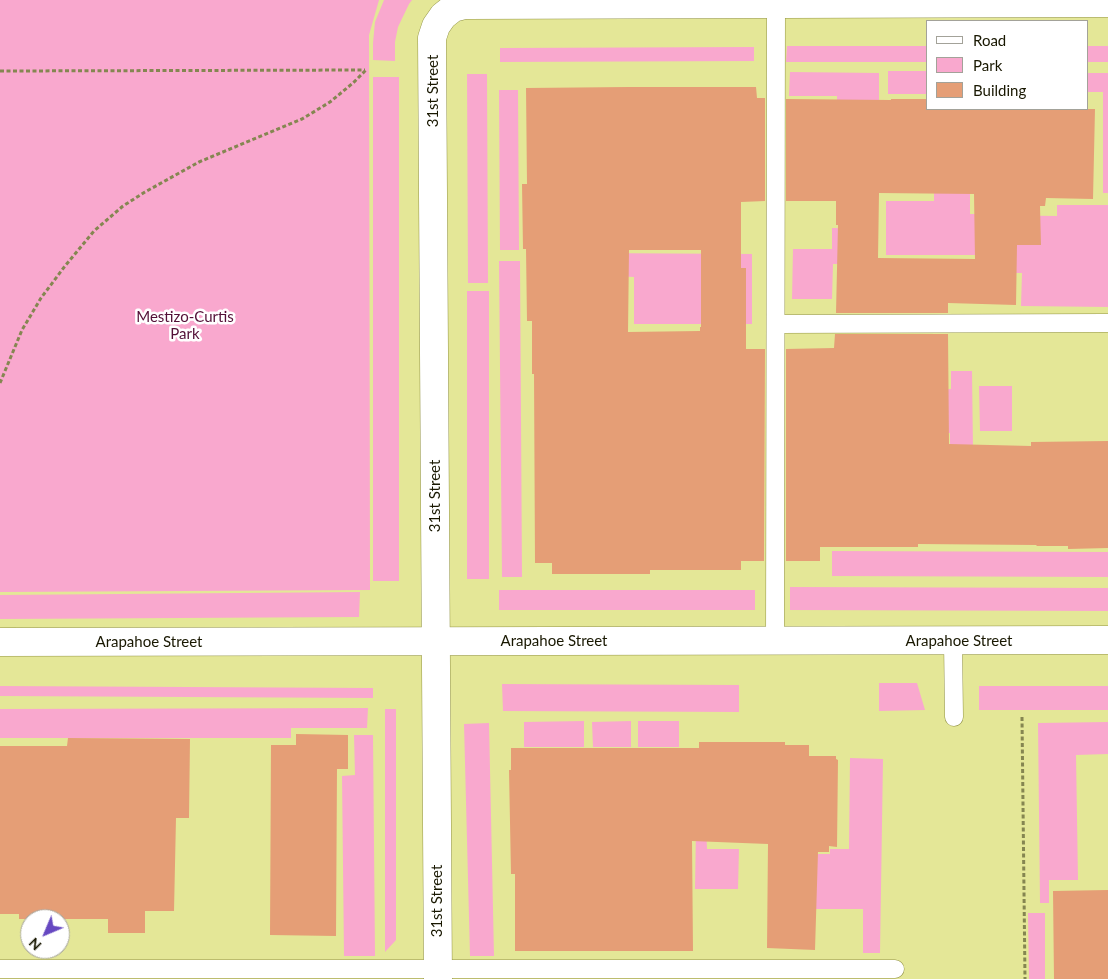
<!DOCTYPE html>
<html>
<head>
<meta charset="utf-8">
<style>
  body { margin:0 }
  #map { position:relative; width:1108px; height:979px; overflow:hidden; background:#e4e797; font-family:Lato,sans-serif }
  canvas { display:block }
  .legend { position:absolute; left:926px; top:20px; width:162px; height:90px; box-sizing:border-box; background:#fff; border:1px solid #a3a299; margin:0; padding:6px 9px; list-style:none; font-size:15px; color:#181700 }
  .legend li { display:flex; align-items:center; gap:10px; height:25px }
  .legend b { width:25px; border:1px solid #a3a299 }
  .north { position:absolute; left:20px; top:909px; width:50px; height:50px; box-sizing:border-box; background:#fff; border:1px solid #a3a299; border-radius:50%; rotate:225deg; font-size:14px; font-weight:700; line-height:20px; text-align:center; color:#181700 }
  .north::after { content:''; display:block; margin:auto; width:18px; height:22px; background:#6648c1; clip-path:polygon(50% 0,100% 100%,50% 72%,0 100%) }
</style>
</head>
<body>
<div id="map">
<canvas width="1108" height="979"></canvas>
<ul class="legend">
<li><b style="height:6px;background:#fff"></b>Road</li>
<li><b style="height:14px;background:#f9a8ce"></b>Park</li>
<li><b style="height:14px;background:#e59e76"></b>Building</li>
</ul>
<div class="north">N</div>
</div>
<script>
const c = document.querySelector('canvas').getContext('2d');
c.lineJoin = 'round';
function fill(path, color) { c.fillStyle = color; c.fill(path, 'evenodd'); }
const shape = rows => new Path2D(rows.map(r => 'M' + r).join(''));
function stroke(path, color, width, dash) { c.strokeStyle = color; c.lineWidth = width; c.lineCap = dash ? 'butt' : 'round'; c.setLineDash(dash || []); c.stroke(path); }
function label(font, color, halo, rows, align = 'center') {
  c.font = font + ' Lato,sans-serif'; c.lineWidth = 5; c.setLineDash([]); c.textBaseline = 'middle'; c.strokeStyle = halo; c.fillStyle = color; for (const [text, x, y, turn = 0] of rows) {
    c.save(); c.translate(x, y); c.rotate((+turn || 0) * Math.PI / 180); c.textAlign = isNaN(turn) ? turn : align; if (halo) c.strokeText(text, 0, 0); c.fillText(text, 0, 0); c.restore();
  }
}
fill(shape([
  [0,0,379,0,369,35,370,590,0,592],
  [384,0,412,0,409,4,398,27,395,42,395,61,373,60,373,43,375,22],
  [787,46,927,46,927,62,786,62],
  [1087,46,1108,46,1108,62,1087,62],
  [754,47,754,61,500,62,500,48],
  [888,71,927,71,927,94,888,94],
  [790,72,879,73,879,102,837,102,837,96,789,96],
  [1087,73,1108,73,1108,193,1103,193,1103,92,1087,92],
  [467,74,487,74,488,283,468,283],
  [373,77,399,77,399,581,373,581],
  [499,90,518,90,519,250,500,250],
  [942,109,970,109,970,214,976,214,976,255,886,255,886,201,934,201,934,180,942,179],
  [1057,205,1108,205,1108,307,1021,306,1022,273,980,273,981,215,1057,216],
  [832,228,877,229,876,264,833,264,832,299,792,299,793,249,832,249],
  [587,253,752,254,752,324,634,324,634,277,610,276],
  [499,261,520,261,522,577,502,577],
  [467,291,489,291,489,579,467,579],
  [951,371,972,371,973,451,950,452,950,433,931,434,930,390,951,389],
  [979,386,1012,386,1012,431,980,431],
  [832,551,1108,552,1108,577,832,576],
  [790,587,1108,588,1108,611,790,610],
  [499,590,755,590,755,610,499,610],
  [360,592,359,617,0,619,0,595],
  [879,683,917,683,925,710,879,711],
  [502,684,739,685,739,712,503,711],
  [0,686,373,688,373,698,0,696],
  [979,686,1108,686,1108,710,979,710],
  [368,708,367,728,291,728,291,738,0,738,0,709],
  [385,709,396,709,396,940,385,952],
  [584,721,584,747,524,747,524,722],
  [631,721,631,747,593,747,592,722],
  [638,721,679,721,679,747,638,747],
  [1108,722,1108,754,1076,755,1078,880,1049,880,1049,903,1040,903,1038,723],
  [489,723,494,956,470,956,464,724],
  [354,735,373,735,375,956,344,956,342,776,355,775],
  [850,758,883,759,880,953,863,953,863,909,815,909,815,854,830,854,830,849,849,849],
  [696,827,706,827,707,849,739,849,738,889,695,889],
  [1028,913,1045,913,1045,979,1029,979]
]), '#f9a8ce');
fill(shape([
  [628,87,756,87,757,98,765,98,765,201,741,202,741,268,746,268,746,349,765,349,764,561,741,561,741,570,650,570,650,574,552,574,552,563,535,563,534,374,532,374,532,321,527,321,526,249,523,249,522,184,527,184,526,88],
  [629,250,701,250,701,327,700,327,700,331,628,332],
  [786,99,891,100,891,99,927,99,927,109,1095,109,1093,199,1046,198,1045,206,1040,206,1041,245,1017,245,1016,305,948,303,948,313,836,313,838,225,836,225,836,201,786,201],
  [879,193,974,194,975,259,878,258],
  [835,334,948,334,949,444,1031,446,1031,442,1108,441,1108,548,1068,549,1068,546,1037,546,1036,545,918,544,918,547,820,547,820,561,786,561,786,349,834,348],
  [296,734,348,735,348,769,337,769,336,936,270,935,271,745,296,745],
  [68,738,190,739,189,818,176,818,174,911,145,911,145,933,108,933,108,919,19,919,19,914,0,914,0,746,67,746],
  [699,742,785,742,785,745,809,745,809,756,836,756,836,759,838,760,837,847,829,846,829,852,818,852,815,950,767,948,768,844,692,841,693,951,515,951,515,874,511,874,509,770,511,770,511,748,699,748],
  [1108,890,1108,979,1054,979,1053,891]
]), '#e59e76');
const service = shape([
  [776,324,1108,323],
  [775,641,776,4],
  [953,641,954,717],
  [0,969,895,969]
]);
const minor = shape([
  [438,979,432,38,436,26,443,16,453,8,465,5,1108,3]
]);
const tertiary = shape([
  [0,642,1108,640]
]);
stroke(service, '#939447', 19);
stroke(minor, '#939447', 29);
stroke(tertiary, '#939447', 29);
stroke(shape([
  [0,71,365,70],
  [0,383,22,330,41,298,65,266,94,231,123,206,145,192,199,162,302,119,330,102,353,83,366,70],
  [1022,717,1025,979]
]), '#858651', 3, [4, 2.5]);
stroke(service, '#fff', 18);
stroke(minor, '#fff', 28);
stroke(tertiary, '#fff', 28);
label('15px', '#181700', '#fff', [
  ["31st Street",433,91,-90],
  ["31st Street",435,496,-90],
  ["Arapahoe Street",554,641],
  ["Arapahoe Street",959,641],
  ["Arapahoe Street",149,642],
  ["31st Street",437,901,-90]
]);
label('15px', '#530f37', '#fff', [
  ["Mestizo-Curtis",185,317],
  ["Park",185,334]
]);
</script>
</body>
</html>
